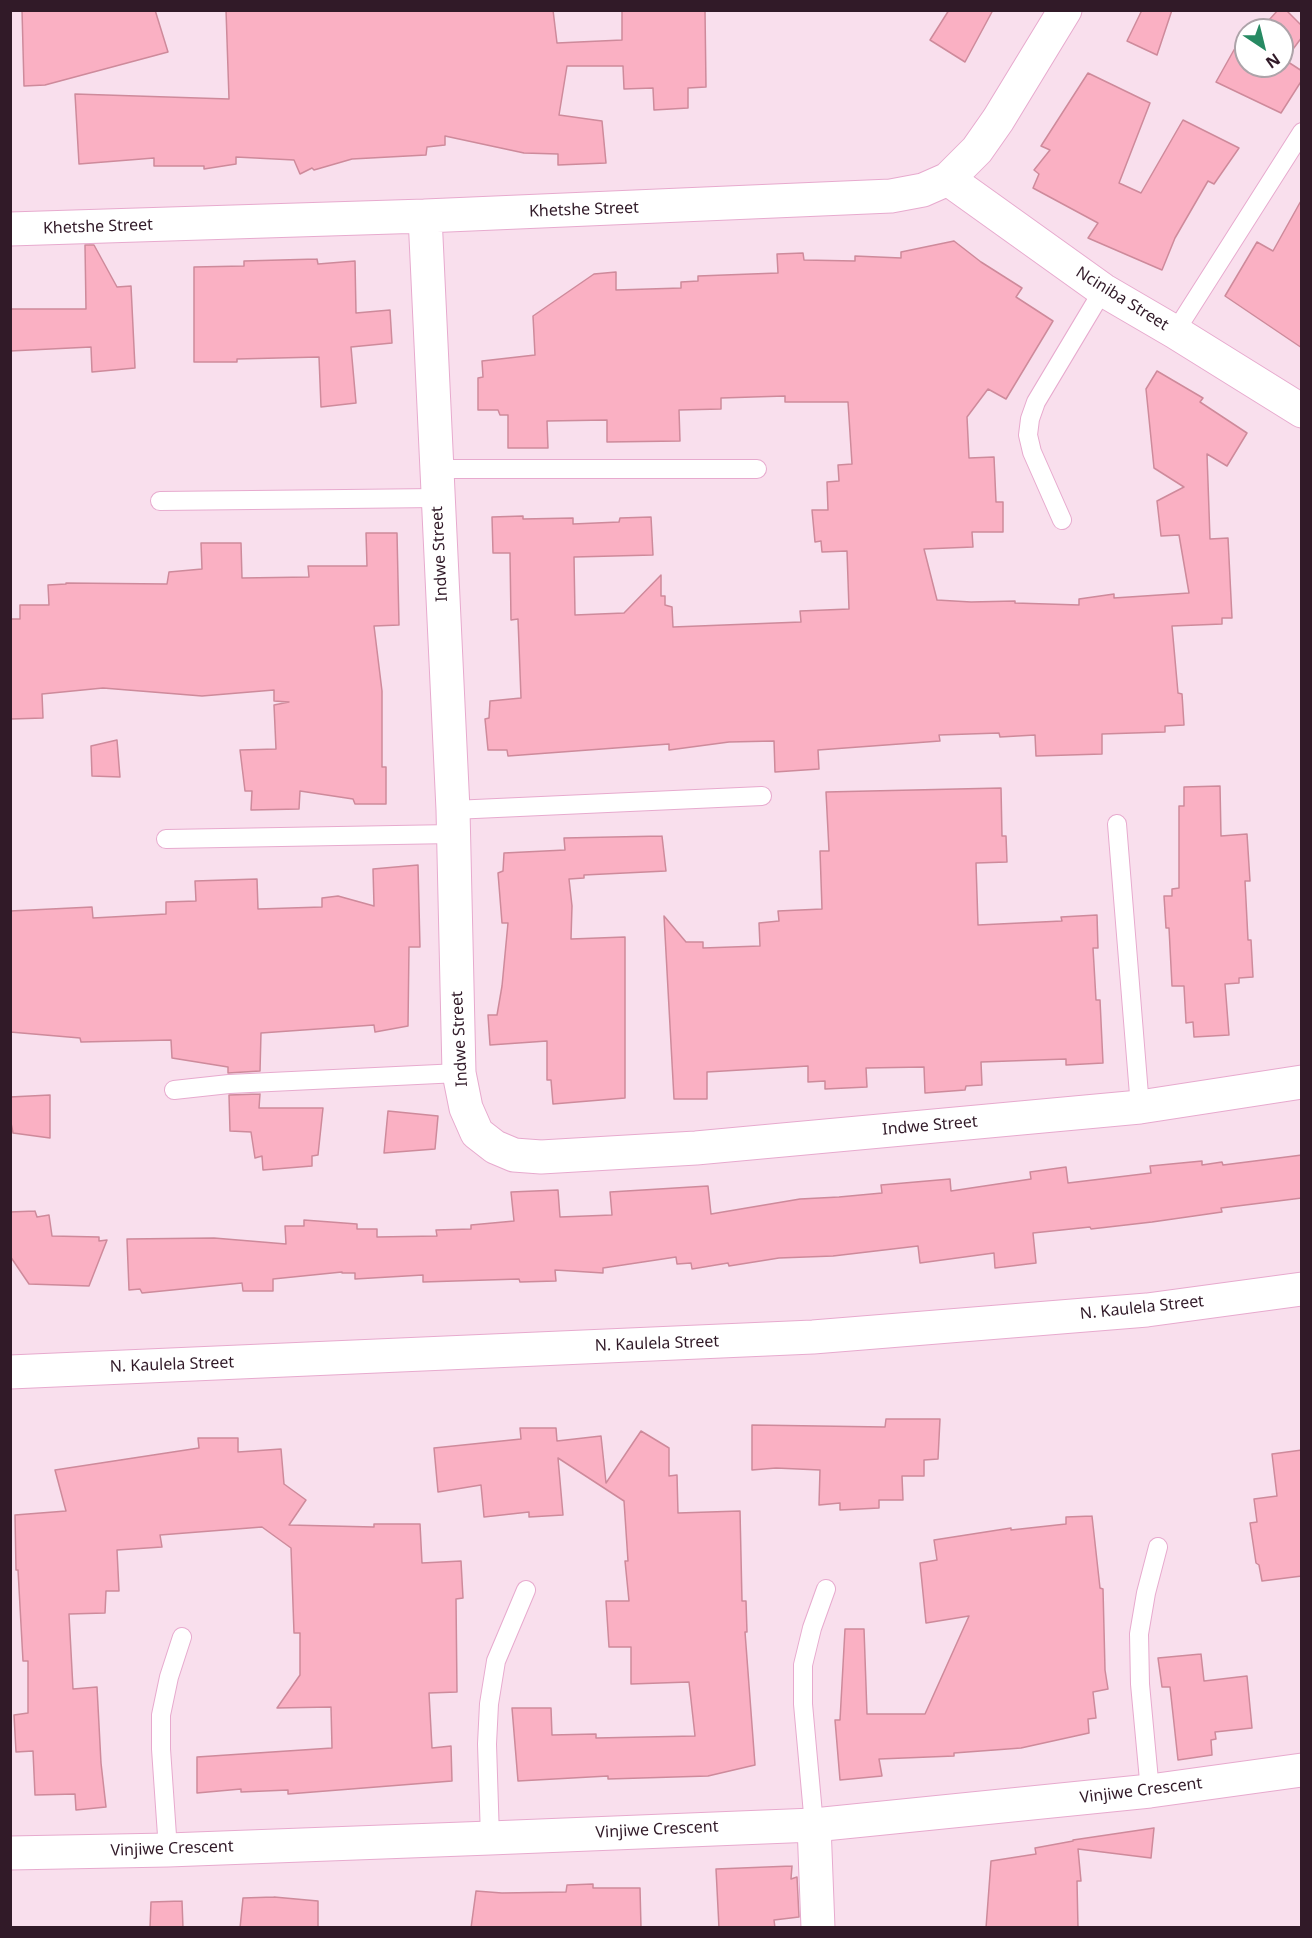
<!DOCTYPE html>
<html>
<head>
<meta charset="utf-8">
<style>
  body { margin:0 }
  #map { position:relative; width:1312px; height:1938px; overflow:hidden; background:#f9dfed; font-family:"Noto Sans",sans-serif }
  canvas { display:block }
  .frame { position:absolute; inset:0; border:12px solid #311a28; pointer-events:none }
  .north { position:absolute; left:1234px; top:18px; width:60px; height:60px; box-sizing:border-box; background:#fff; border:2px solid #ada3a9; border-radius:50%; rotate:145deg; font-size:16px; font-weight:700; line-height:24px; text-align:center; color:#311a28 }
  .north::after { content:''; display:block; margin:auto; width:21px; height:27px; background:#278a63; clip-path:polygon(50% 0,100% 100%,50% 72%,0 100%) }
</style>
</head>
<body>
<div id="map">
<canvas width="1312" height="1938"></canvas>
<div class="frame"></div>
<div class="north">N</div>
</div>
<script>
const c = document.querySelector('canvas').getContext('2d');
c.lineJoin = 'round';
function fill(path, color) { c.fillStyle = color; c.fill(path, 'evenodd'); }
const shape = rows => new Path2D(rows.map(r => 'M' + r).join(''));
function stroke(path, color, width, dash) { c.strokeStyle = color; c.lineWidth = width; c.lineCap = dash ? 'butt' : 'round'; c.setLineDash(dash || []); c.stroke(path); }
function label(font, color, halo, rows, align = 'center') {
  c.font = font + ' "Noto Sans",sans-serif'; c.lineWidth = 5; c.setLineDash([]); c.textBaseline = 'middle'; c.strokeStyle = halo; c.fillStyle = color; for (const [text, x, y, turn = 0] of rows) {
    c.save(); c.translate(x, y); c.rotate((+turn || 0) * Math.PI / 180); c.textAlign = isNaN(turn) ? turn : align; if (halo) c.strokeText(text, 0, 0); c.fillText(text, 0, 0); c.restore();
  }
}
const building = shape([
  [22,10,155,10,168,52,45,85,24,86,22,10],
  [226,10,553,10,557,43,622,40,622,10,705,10,706,87,688,88,688,108,654,110,653,88,624,89,623,66,567,66,559,115,602,121,606,163,558,165,558,154,524,153,445,136,445,145,427,147,426,155,352,159,314,170,312,168,300,174,294,160,236,157,236,164,204,169,204,166,154,166,154,158,79,164,75,94,229,99,226,10],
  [949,10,993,10,965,62,930,40,949,10],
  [1142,10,1172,10,1157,55,1127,41,1142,10],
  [1278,10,1286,10,1302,26,1302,37,1285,60,1302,71,1302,80,1281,113,1216,82,1239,41,1246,44,1246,66,1282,66,1282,30,1260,30,1278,10],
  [1088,73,1150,103,1119,183,1141,193,1183,120,1239,148,1214,184,1208,181,1175,238,1162,270,1088,238,1098,223,1033,188,1039,174,1034,170,1050,150,1041,146,1088,73],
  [1302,199,1302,348,1225,296,1257,242,1273,251,1302,199],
  [954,241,981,262,1022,288,1016,297,1053,321,1006,399,988,389,967,417,969,458,994,457,996,502,1003,502,1003,532,972,532,973,547,924,549,937,600,971,602,1015,601,1015,603,1079,605,1079,599,1114,594,1114,598,1189,593,1179,535,1161,536,1157,501,1184,487,1154,468,1146,389,1157,371,1203,398,1200,402,1247,433,1227,466,1207,454,1210,539,1228,538,1232,618,1222,618,1222,624,1172,626,1178,693,1182,694,1184,725,1165,726,1165,732,1102,734,1102,754,1036,756,1035,735,1000,737,999,733,939,735,940,741,818,750,819,769,775,772,774,741,729,742,669,750,669,744,508,756,507,750,488,750,485,719,489,718,490,701,521,698,518,619,511,620,510,553,493,553,492,517,523,516,523,519,573,518,573,524,619,522,620,518,651,517,653,555,574,557,575,615,624,613,661,575,661,596,665,596,665,605,672,607,673,627,801,622,800,611,849,609,847,551,822,552,821,541,815,542,812,510,828,510,827,482,839,481,838,465,852,464,848,402,785,402,785,396,721,398,721,409,679,410,680,441,607,442,607,420,547,421,548,448,508,448,508,415,500,415,498,410,478,410,478,378,483,377,482,361,535,355,533,316,594,274,616,272,616,290,681,288,681,282,698,281,698,276,778,273,777,254,803,253,804,260,855,261,855,256,901,258,901,252,954,241],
  [85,245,94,245,117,287,131,286,135,368,92,372,91,347,10,351,10,309,86,309,85,245],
  [317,259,318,264,355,261,356,313,390,310,392,343,351,347,356,403,321,407,319,357,237,359,237,362,194,362,194,267,244,266,244,261,317,259],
  [366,533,397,533,399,625,374,626,382,691,382,767,386,767,386,804,355,804,353,799,300,791,299,809,251,810,252,791,245,791,240,750,276,749,274,705,289,702,274,701,274,690,202,696,103,688,42,694,43,718,11,719,10,619,20,619,20,605,49,605,48,585,66,584,66,583,167,584,169,572,202,569,201,543,241,543,242,578,309,577,308,566,367,566,366,533],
  [117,740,120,777,92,776,91,746,117,740],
  [1220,786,1221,836,1247,834,1250,881,1245,881,1248,940,1251,940,1253,977,1239,978,1239,983,1225,984,1229,1035,1194,1037,1193,1022,1186,1023,1184,986,1172,986,1169,928,1166,928,1164,896,1172,896,1172,889,1179,888,1179,806,1184,806,1184,787,1220,786],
  [1001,788,1002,836,1006,836,1007,862,976,863,978,925,1062,921,1061,917,1097,915,1098,948,1093,948,1096,1000,1100,1000,1103,1063,1066,1065,1066,1059,981,1062,982,1085,966,1086,965,1090,925,1093,924,1067,866,1068,867,1087,825,1089,825,1081,808,1082,808,1066,707,1072,707,1099,674,1099,664,916,686,942,703,942,703,948,760,946,759,923,779,921,778,911,822,909,820,851,829,851,826,792,1001,788],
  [662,836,666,871,584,875,584,878,569,879,572,906,571,939,625,937,625,1098,553,1104,551,1080,547,1080,547,1041,490,1045,488,1015,497,1015,502,986,508,923,502,923,498,873,503,871,504,853,565,850,564,838,662,836],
  [418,865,420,947,409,947,408,1026,375,1032,374,1025,261,1033,260,1071,228,1073,228,1067,172,1058,171,1040,81,1042,80,1038,10,1032,10,911,92,907,93,918,166,914,166,902,196,901,195,881,257,879,258,909,322,907,322,898,338,896,374,906,373,869,418,865],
  [260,1094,259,1108,323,1108,318,1155,312,1156,312,1166,263,1170,262,1156,255,1158,251,1132,230,1131,229,1095,260,1094],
  [50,1095,50,1138,13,1133,10,1118,10,1097,50,1095],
  [388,1111,438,1116,435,1149,384,1153,388,1111],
  [1302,1155,1302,1198,1221,1208,1222,1212,1152,1222,1091,1229,1090,1227,1033,1233,1036,1263,995,1268,994,1253,920,1263,918,1246,833,1256,779,1258,729,1266,728,1263,692,1269,691,1263,677,1264,676,1257,603,1268,603,1273,555,1270,556,1281,520,1282,519,1279,423,1282,423,1275,355,1279,355,1273,342,1273,342,1272,273,1279,273,1291,243,1291,242,1283,142,1293,140,1289,129,1290,127,1239,214,1238,286,1244,285,1226,304,1226,304,1220,357,1224,357,1229,377,1229,377,1237,437,1236,436,1230,471,1229,471,1225,514,1221,511,1192,558,1190,560,1217,612,1215,610,1192,708,1186,711,1214,800,1199,839,1197,882,1193,881,1185,950,1179,951,1191,1031,1179,1030,1172,1066,1167,1068,1183,1151,1173,1150,1166,1202,1161,1202,1165,1222,1162,1223,1165,1302,1155],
  [35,1211,37,1217,49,1215,52,1236,99,1237,99,1241,107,1240,89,1286,29,1284,10,1256,10,1212,35,1211],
  [886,1419,940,1419,938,1459,924,1460,924,1476,902,1476,903,1500,879,1500,879,1508,840,1510,840,1503,819,1505,820,1470,776,1468,752,1470,752,1425,885,1427,886,1419],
  [520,1428,556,1428,557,1441,601,1436,606,1483,641,1431,669,1448,669,1476,677,1475,678,1513,740,1511,742,1601,746,1601,747,1632,745,1632,755,1765,708,1776,608,1779,608,1776,518,1781,512,1708,551,1708,552,1735,596,1734,596,1738,695,1736,689,1682,631,1684,631,1647,609,1647,606,1601,629,1601,625,1561,628,1561,624,1501,558,1458,563,1515,529,1517,529,1512,484,1517,481,1485,438,1492,434,1448,521,1439,520,1428],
  [198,1438,238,1438,238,1452,281,1449,284,1484,306,1500,289,1525,374,1527,374,1524,420,1524,422,1563,461,1561,463,1598,456,1599,457,1692,429,1693,432,1748,451,1746,452,1781,288,1794,288,1790,241,1792,241,1789,197,1793,197,1757,332,1748,331,1707,277,1708,300,1675,300,1633,294,1633,291,1548,262,1527,160,1535,162,1547,117,1550,119,1591,106,1591,105,1613,69,1614,73,1689,97,1687,101,1763,106,1807,76,1810,75,1794,35,1795,33,1751,16,1752,14,1715,28,1713,28,1661,23,1661,18,1570,16,1570,15,1515,66,1511,55,1470,199,1448,198,1438],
  [1302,1450,1302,1576,1262,1581,1259,1565,1256,1563,1250,1523,1257,1522,1254,1499,1277,1496,1272,1454,1302,1450],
  [1092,1516,1100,1588,1103,1589,1105,1670,1108,1689,1093,1692,1096,1718,1088,1719,1089,1733,1021,1748,954,1753,954,1756,879,1759,882,1776,840,1780,835,1720,840,1720,845,1629,864,1629,867,1714,925,1714,969,1616,926,1623,920,1563,937,1560,934,1540,1011,1528,1011,1530,1066,1524,1066,1517,1092,1516],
  [1201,1654,1204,1681,1247,1676,1252,1728,1215,1732,1216,1739,1211,1740,1212,1755,1178,1760,1170,1687,1162,1687,1158,1658,1201,1654],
  [1154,1828,1151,1858,1078,1849,1081,1881,1077,1881,1078,1928,986,1928,991,1861,1036,1854,1035,1848,1073,1841,1073,1840,1154,1828],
  [792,1866,791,1879,797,1877,799,1917,774,1920,775,1928,719,1928,716,1869,792,1866],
  [593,1884,593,1888,640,1888,641,1928,471,1928,476,1891,502,1893,566,1892,567,1885,593,1884],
  [274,1897,318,1901,318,1928,240,1928,243,1898,274,1897],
  [182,1901,183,1928,150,1928,151,1902,182,1901]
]);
fill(building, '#fab0c3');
stroke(building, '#ce8a9b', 1.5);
const lane = shape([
  [1175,332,1302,132],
  [436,469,757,469],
  [160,501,437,498],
  [1062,520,1032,452,1028,435,1030,419,1036,402,1103,290],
  [453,810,762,796],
  [1117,824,1140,1107],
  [166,839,453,834],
  [174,1090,229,1084,459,1073],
  [1150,1791,1140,1684,1139,1634,1146,1593,1158,1547],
  [814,1825,803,1704,803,1665,812,1628,826,1589],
  [490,1838,487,1744,489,1704,496,1661,526,1590],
  [168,1850,161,1749,161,1715,169,1677,182,1637]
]);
const street = shape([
  [948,179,1103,290,1175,332,1302,411],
  [425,216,453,810,459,1073,466,1108,477,1133,495,1147,514,1155,541,1157,696,1148,1140,1107,1302,1082],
  [10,229,425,216,891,196,923,190,948,179,977,150,998,120,1065,10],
  [814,1825,818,1928],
  [10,1853,168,1850,490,1838,814,1825,1150,1791,1302,1770]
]);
const secondary = shape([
  [10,1372,813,1337,1147,1310,1302,1289]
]);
stroke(lane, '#e7aace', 20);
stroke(street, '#e7aace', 35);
stroke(secondary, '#e7aace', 35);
stroke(lane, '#fff', 18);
stroke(street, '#fff', 33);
stroke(secondary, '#fff', 33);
label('16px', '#311a28', '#fff', [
  ["Khetshe Street",584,210,-2],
  ["Khetshe Street",98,227,-2],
  ["Nciniba Street",1122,299,32],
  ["Indwe Street",440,554,-93],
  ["Indwe Street",460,1039,-93],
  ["Indwe Street",930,1126,-5],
  ["N. Kaulela Street",1142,1308,-6],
  ["N. Kaulela Street",657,1344,-2],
  ["N. Kaulela Street",172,1365,-2],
  ["Vinjiwe Crescent",1141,1791,-7],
  ["Vinjiwe Crescent",657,1830,-3],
  ["Vinjiwe Crescent",172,1849,-2]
]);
</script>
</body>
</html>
